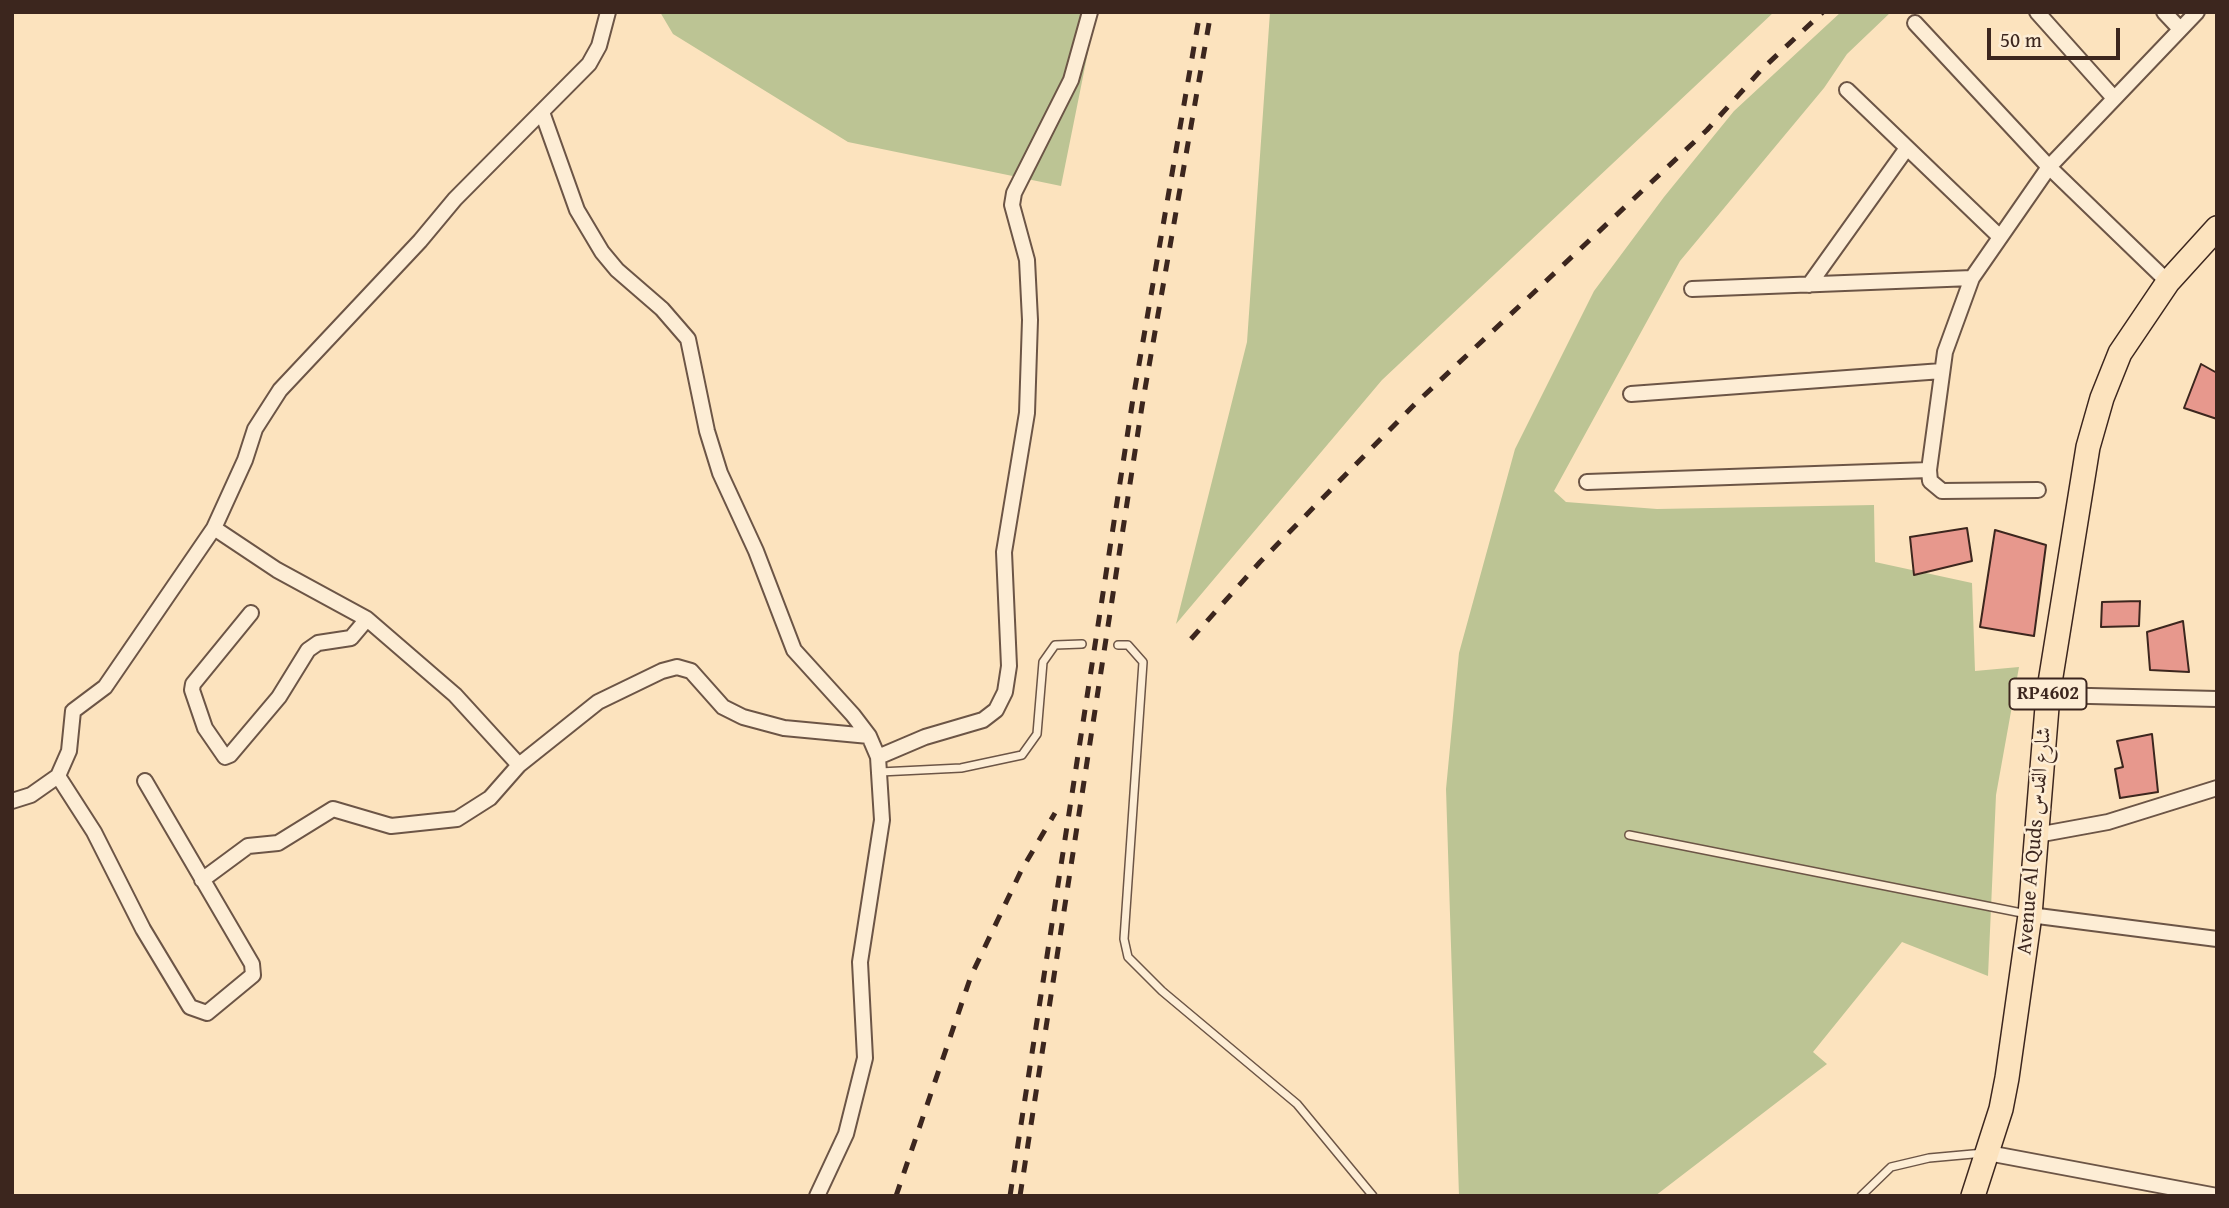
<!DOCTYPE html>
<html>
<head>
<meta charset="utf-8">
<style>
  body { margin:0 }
  #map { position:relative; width:2229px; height:1208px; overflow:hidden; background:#fce3be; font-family:"Gentium Book Plus",serif }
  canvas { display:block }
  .frame { position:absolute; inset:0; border:14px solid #3c261e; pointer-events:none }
  .scale { position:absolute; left:1987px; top:28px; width:133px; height:32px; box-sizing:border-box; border:4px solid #3c261e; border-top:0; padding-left:9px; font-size:21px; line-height:24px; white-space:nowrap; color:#3c261e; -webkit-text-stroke:5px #fdedd5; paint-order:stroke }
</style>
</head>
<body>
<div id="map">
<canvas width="2229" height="1208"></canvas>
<div class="frame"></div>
<div class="scale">50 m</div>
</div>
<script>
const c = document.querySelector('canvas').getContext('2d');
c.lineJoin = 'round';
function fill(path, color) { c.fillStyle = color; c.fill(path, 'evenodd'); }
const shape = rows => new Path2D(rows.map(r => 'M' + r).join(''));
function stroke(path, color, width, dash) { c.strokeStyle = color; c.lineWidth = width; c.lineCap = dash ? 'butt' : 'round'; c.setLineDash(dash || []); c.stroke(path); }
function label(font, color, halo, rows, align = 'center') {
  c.font = font + ' "Gentium Book Plus",Amiri,serif'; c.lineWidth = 5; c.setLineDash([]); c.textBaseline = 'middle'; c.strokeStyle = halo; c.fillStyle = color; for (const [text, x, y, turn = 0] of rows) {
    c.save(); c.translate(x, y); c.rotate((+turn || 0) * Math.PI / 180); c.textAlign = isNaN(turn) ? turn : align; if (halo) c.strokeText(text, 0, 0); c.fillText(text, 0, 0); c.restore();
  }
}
fill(shape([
  [660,12,1096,12,1061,186,848,142,673,34],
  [1270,12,1774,12,1382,380,1176,624,1247,342],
  [1841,12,1891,12,1847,54,1824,88,1680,261,1554,491,1566,502,1657,509,1874,505,1875,562,1972,583,1975,671,2019,667,1996,795,1988,976,1902,942,1813,1052,1827,1064,1655,1196,1459,1196,1446,789,1459,653,1515,449,1594,291,1664,197,1734,111]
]), '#bcc494');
const building = shape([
  [2201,364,2217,373,2217,419,2184,408,2201,364],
  [1967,528,1972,561,1914,575,1910,537,1967,528],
  [1995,530,2046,545,2034,636,1980,627,1995,530],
  [2140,601,2139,626,2101,627,2102,602,2140,601],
  [2183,621,2189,672,2150,670,2147,632,2183,621],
  [2152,734,2158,792,2120,798,2115,769,2123,767,2117,741,2152,734]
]);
fill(building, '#e7988d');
stroke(building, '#3c261e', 2);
const service = shape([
  [1118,645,1128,645,1143,662,1124,939,1128,957,1162,991,1297,1104,1373,1196],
  [880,772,961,768,1022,755,1037,734,1043,662,1055,645,1082,644],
  [1629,835,2027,914],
  [1861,1196,1891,1167,1929,1158,1984,1153]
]);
const minor = shape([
  [2037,12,2113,97],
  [2164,12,2180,29],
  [1915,23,2049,167,2168,282],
  [1847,90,2000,237],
  [542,112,577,210,602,252,617,270,662,309,688,339,707,431,720,473,756,551,794,650,853,715,869,736,878,757,882,820,860,962,865,1058,846,1134,817,1196],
  [1809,285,1907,148],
  [1692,289,1972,278],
  [1631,394,1942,371],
  [1929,470,1930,481,1942,491,2038,490],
  [1587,482,1929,470,1945,352,1972,278,2049,167,2197,12],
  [214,528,277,570,367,619,351,638,318,643,308,650,279,697,230,755,225,757,205,728,192,690,193,684,251,613],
  [367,619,455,695,519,765,598,702,662,671,677,667,691,671,723,707,743,717,784,728,869,736],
  [2048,695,2217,699],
  [878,757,925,737,983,720,996,710,1005,692,1009,666,1004,552,1027,413,1030,320,1027,260,1012,205,1014,193,1071,80,1090,12],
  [58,776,94,832,143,929,190,1007,207,1013,253,975,252,964,145,781],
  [12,801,31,795,58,776,69,751,73,711,105,687,214,528,245,460,255,429,280,390,420,241,455,199,589,64,599,46,608,12],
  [2037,835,2108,822,2217,788],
  [202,880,248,846,278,843,333,809,391,826,457,819,490,798,519,765],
  [2030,915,2217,939],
  [1988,1153,2217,1196]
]);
const primary = shape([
  [1973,1196,2001,1109,2007,1078,2030,915,2048,695,2088,447,2102,398,2120,353,2168,282,2217,228]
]);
stroke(service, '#6c5546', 10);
stroke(minor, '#6c5546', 18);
stroke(primary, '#3c261e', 26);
stroke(service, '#fdedd5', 7);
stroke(minor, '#fdedd5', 14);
stroke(primary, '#fce3be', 23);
stroke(shape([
  [1191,639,1260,562,1415,404,1707,130,1762,69,1823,12],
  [896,1196,971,976,1021,871,1055,813],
  [1010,1196,1132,405,1200,12],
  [1020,1196,1142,406,1211,12]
]), '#3c261e', 5, [12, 12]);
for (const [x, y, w] of [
  [2048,694,77]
]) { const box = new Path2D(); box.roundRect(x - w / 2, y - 15.5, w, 31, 5); c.fillStyle = '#fdedd5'; c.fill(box); stroke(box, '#3c261e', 2); }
label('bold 19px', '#3c261e', null, [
  ["RP4602",2048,694]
]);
label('21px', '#3c261e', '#fdedd5', [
  ["Avenue Al Quds شارع القدس",2035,841,-85]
]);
</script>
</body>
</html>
